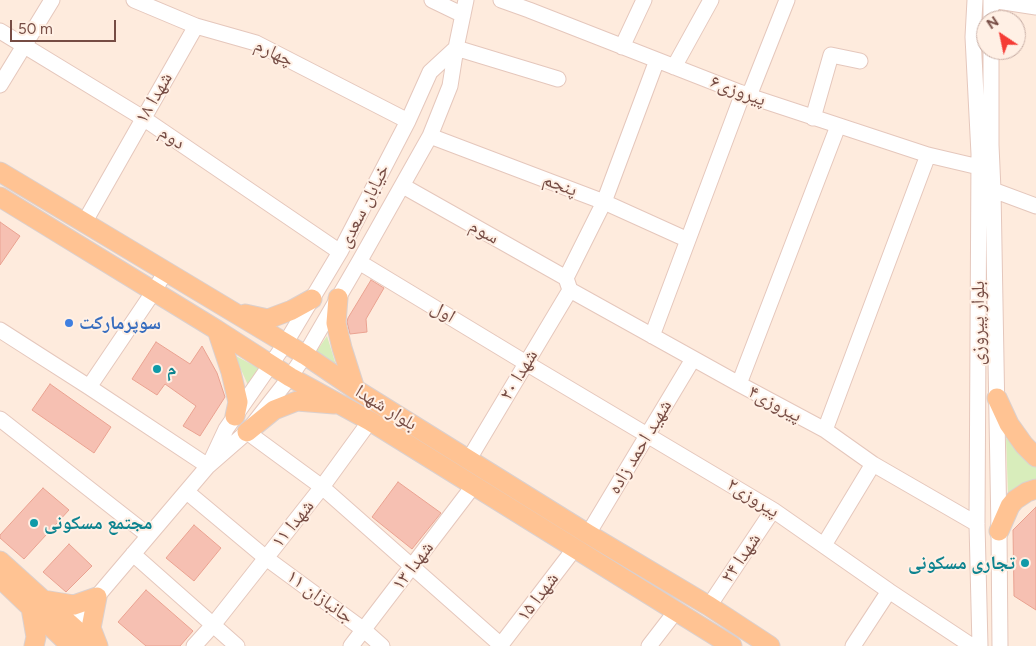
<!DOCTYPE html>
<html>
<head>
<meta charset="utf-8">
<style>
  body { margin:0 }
  #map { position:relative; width:1036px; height:646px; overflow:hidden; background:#feebdd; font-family:Figtree,sans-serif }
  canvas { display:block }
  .north { position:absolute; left:976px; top:10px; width:50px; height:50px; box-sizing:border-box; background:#fff0e5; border:1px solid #c8aea5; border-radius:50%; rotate:326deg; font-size:14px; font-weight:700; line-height:20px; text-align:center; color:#764c44 }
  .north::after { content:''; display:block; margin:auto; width:18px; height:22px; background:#f53c35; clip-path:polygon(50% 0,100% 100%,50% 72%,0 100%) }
  .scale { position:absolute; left:10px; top:20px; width:106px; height:22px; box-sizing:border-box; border:2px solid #764c44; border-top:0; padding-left:6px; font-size:15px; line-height:18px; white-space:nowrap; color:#764c44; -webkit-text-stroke:4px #fff0e5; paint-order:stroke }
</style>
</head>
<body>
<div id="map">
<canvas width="1036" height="646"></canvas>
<div class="north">N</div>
<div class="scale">50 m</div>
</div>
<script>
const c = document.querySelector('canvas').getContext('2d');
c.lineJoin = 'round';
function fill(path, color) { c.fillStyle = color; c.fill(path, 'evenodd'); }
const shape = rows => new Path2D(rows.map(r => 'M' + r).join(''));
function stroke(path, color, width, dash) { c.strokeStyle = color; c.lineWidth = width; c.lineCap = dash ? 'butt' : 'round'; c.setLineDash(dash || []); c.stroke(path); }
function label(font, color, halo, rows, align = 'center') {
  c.font = font + ' Figtree,"Noto Naskh Arabic",sans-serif'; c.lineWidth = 4; c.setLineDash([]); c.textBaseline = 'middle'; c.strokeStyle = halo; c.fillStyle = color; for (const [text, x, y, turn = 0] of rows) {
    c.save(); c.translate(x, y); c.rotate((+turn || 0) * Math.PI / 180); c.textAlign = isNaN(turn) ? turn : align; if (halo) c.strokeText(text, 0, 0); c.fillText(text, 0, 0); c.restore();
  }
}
fill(shape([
  [327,336,336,365,314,355],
  [234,355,266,372,251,392,239,365],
  [1006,438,1036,467,1036,479,1008,493]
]), '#d8edbb');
const building = shape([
  [0,222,20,236,0,265,0,222],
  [371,280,384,288,366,319,367,332,350,334,347,322,348,318,371,280],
  [156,342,190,364,202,346,217,373,225,397,200,436,183,426,196,406,165,384,157,395,132,379,156,342],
  [50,384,111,427,94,453,32,410,50,384],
  [398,482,441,513,412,549,372,517,398,482],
  [43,488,69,510,24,559,0,538,0,535,43,488],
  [1036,507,1036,610,1014,596,1013,530,1036,507],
  [194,525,221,548,194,581,166,558,194,525],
  [69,544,92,566,66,592,43,572,69,544],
  [146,590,193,631,180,646,146,646,118,622,146,590]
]);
fill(building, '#f6c0b2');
stroke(building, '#eaa291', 1);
const minor = shape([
  [134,0,196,26,256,43,408,121],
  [432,0,463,15],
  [501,0,529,10,749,96,928,155,979,167],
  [975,0,973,37,979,154,977,524,980,646],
  [991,0,1036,7],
  [991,20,991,0],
  [0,31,143,118,340,252],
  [622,47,644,0],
  [456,48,558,79],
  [991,50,991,145,993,190,999,531,1000,646],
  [674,67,711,0],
  [0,85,52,0],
  [749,96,787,0],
  [813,118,831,55,860,61],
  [430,136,604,202,688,240],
  [403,186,566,278],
  [993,190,1036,206],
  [84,223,196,26],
  [359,262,526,363,773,510,889,591,972,646],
  [570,290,739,384,825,430,873,464,977,524],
  [570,290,566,278,604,202,657,60],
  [0,330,89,387,208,466],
  [652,336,743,93],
  [739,384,838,126],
  [89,387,154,291,166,271],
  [0,419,148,535],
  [825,430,928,155],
  [247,432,322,487,502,646],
  [469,459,570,290],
  [211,461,226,429,285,344,340,252,408,121,430,72,456,48],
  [187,492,266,558,364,630,382,646],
  [588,534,693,359],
  [824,545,873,464],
  [133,554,237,646],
  [709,606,773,510],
  [64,634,72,626,208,466,247,432,290,377,305,355,359,262,430,136,450,86,456,48,466,0],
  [194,646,213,625,322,487,370,421],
  [351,646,474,485],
  [500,646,575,548],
  [649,646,676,611],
  [853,646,889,591]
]);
const major = shape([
  [0,172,305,355,355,389,588,534,709,606,770,646],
  [0,197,217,330,290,377,370,421,732,646],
  [338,298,336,323,342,348,355,389],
  [245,314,268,319,292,310,312,299],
  [217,330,231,372,238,402,235,416],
  [997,398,1009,424,1024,445,1036,457],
  [247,432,274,410,297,401,334,404],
  [999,531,1010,506,1015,500,1027,492,1036,489],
  [0,561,94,646],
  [0,578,71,646],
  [43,600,74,605,97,597,91,628,98,646],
  [31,608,36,637,34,646]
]);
stroke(minor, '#e5c7bc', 17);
stroke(major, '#dbd0ce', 21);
stroke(minor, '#fff', 15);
stroke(major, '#ffc393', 19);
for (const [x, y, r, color] of [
  [69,323,5,"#3f7fe0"],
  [157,369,5,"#0f9aa8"],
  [34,523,5,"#0f9aa8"],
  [1025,563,5,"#0f9aa8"]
]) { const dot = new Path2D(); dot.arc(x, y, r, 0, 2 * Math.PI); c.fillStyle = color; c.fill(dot); stroke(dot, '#fff0e5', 2); }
label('19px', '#764c44', '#fff0e5', [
  ["چهارم",274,53,26],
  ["پیروزی۶",738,91,20],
  ["شهدا ۱۸",154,98,-60],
  ["دوم",172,138,34],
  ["پنجم",560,185,21],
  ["خیابان سعدی",364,206,-63],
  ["سوم",484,232,29],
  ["اول",443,312,31],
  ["بلوار پیروزی",978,323,-90],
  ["شهدا ۲۰",519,375,-59],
  ["پیروزی۴",775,404,28],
  ["بلوار شهدا",386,408,32],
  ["شهید احمد زاده",640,447,-59],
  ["پیروزی۲",753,498,32],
  ["شهدا ۱۱",293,524,-51],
  ["شهدا ۲۴",741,558,-56],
  ["شهدا ۱۳",413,566,-53],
  ["جانبازان ۱۱",320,597,36],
  ["شهدا ۱۵",538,597,-53]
]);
label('bold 19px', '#366cbe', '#fff0e5', [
  ["سوپرمارکت",79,323]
], 'left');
label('bold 19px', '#0d838f', '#fff0e5', [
  ["م",167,369],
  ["مجتمع مسکونی",44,523],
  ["تجاری مسکونی",1015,563,"right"]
], 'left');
</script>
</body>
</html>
